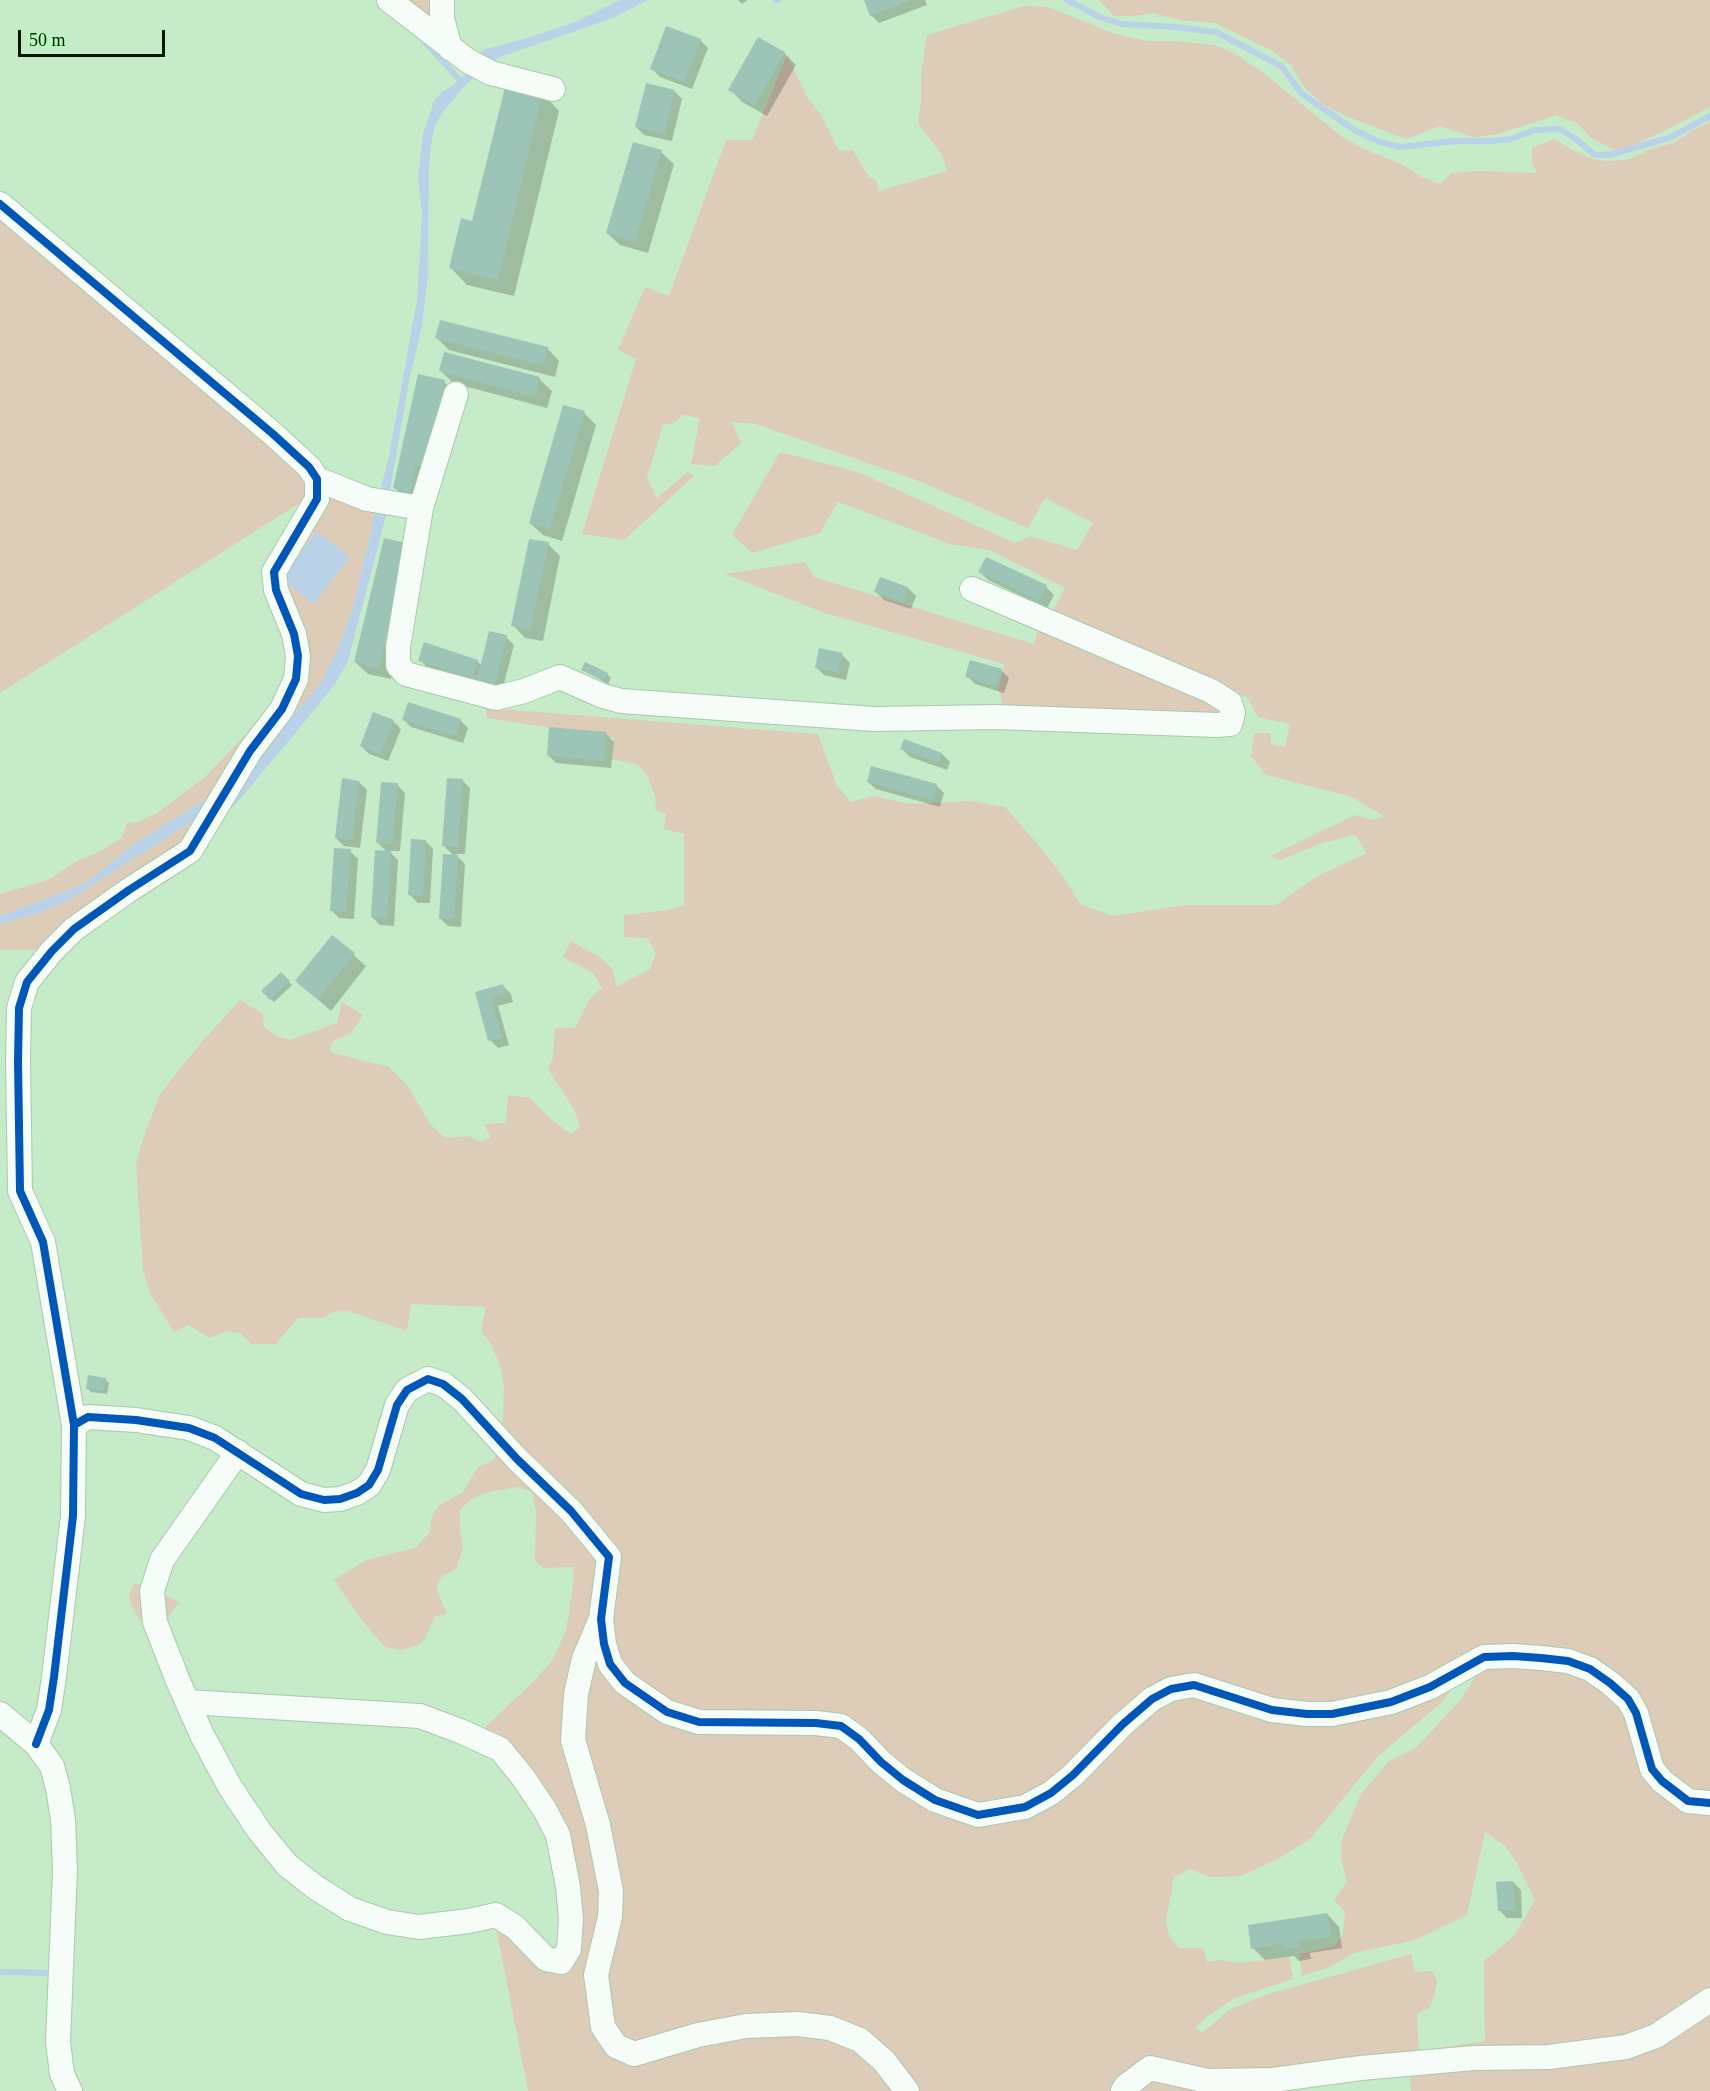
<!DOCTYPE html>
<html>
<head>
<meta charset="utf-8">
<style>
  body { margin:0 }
  #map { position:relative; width:1710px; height:2091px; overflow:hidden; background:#c6ebc9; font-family:"Times New Roman",serif }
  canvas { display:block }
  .scale { position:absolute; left:18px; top:30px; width:147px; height:27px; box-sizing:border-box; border:3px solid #021a05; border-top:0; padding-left:8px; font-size:18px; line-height:21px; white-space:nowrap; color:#021a05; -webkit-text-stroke:4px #b7fabc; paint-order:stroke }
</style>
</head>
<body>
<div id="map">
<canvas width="1710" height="2091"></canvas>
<div class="scale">50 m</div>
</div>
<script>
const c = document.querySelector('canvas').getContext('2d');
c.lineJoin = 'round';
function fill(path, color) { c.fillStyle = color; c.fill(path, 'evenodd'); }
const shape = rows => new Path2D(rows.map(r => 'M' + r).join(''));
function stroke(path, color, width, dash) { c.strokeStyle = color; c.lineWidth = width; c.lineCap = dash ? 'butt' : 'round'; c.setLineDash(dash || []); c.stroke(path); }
fill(shape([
  [404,0,436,0,436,25],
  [1099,0,1710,0,1710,107,1670,128,1631,146,1615,150,1591,138,1578,124,1556,115,1498,134,1474,137,1439,126,1406,139,1348,117,1323,104,1304,87,1291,65,1271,50,1215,23,1180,20,1153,13,1134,16,1114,16],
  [1024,6,1048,7,1115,34,1147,41,1175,41,1215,45,1236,54,1266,75,1341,136,1362,148,1403,165,1422,177,1440,184,1452,173,1476,171,1537,173,1532,163,1532,148,1554,139,1574,151,1593,159,1607,161,1626,160,1651,149,1676,142,1693,130,1710,122,1710,1799,1665,1778,1640,1711,1541,1654,1428,1683,1307,1710,1194,1681,1049,1790,979,1811,937,1797,862,1736,699,1718,646,1695,608,1644,613,1556,499,1434,503,1421,504,1386,500,1365,491,1344,481,1331,486,1307,411,1304,407,1331,348,1311,333,1312,322,1318,298,1318,276,1344,252,1344,240,1333,226,1331,209,1338,189,1325,174,1332,149,1291,143,1269,136,1164,144,1136,160,1094,199,1045,240,1000,263,1014,264,1027,276,1036,290,1040,337,1023,342,1002,363,1015,352,1032,332,1042,330,1052,363,1061,388,1066,407,1085,431,1125,445,1138,469,1136,481,1142,491,1137,484,1124,506,1123,508,1095,530,1098,553,1121,571,1134,580,1127,574,1109,548,1069,553,1057,555,1028,575,1028,590,998,602,988,593,973,563,957,571,941,600,957,612,968,617,986,650,969,656,953,648,938,624,937,624,915,668,910,684,905,684,834,664,829,666,814,655,810,656,799,647,775,639,765,612,759,614,738,487,718,486,708,818,734,837,786,851,802,874,796,909,804,970,801,1005,807,1036,842,1065,879,1080,904,1112,916,1185,905,1276,905,1316,877,1367,853,1355,835,1319,844,1281,860,1270,856,1355,815,1374,820,1384,816,1349,796,1266,775,1251,756,1254,733,1271,733,1271,744,1285,747,1290,724,1258,717,1248,698,1185,667,1050,616,1065,588,989,550,950,544,838,502,820,533,752,553,732,535,780,452,858,472,1015,543,1030,536,1077,550,1093,523,1045,498,1028,528,919,481,756,424,732,422,741,443,715,466,691,464,700,418,683,415,674,423,663,425,647,478,657,498,687,472,694,476,624,540,582,534,636,359,618,350,645,287,669,296,726,140,752,140,787,55,808,99,820,113,839,151,853,150,868,176,876,180,879,191,947,171,942,155,918,123,921,102,921,75,927,35],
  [0,209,300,464,314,494,0,693],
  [328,496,376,510,352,611,341,641,321,683,256,758,306,639,303,624,280,575],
  [805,562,814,577,1034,644,1040,624,1222,706,1219,715,1003,710,999,689,1004,664,825,613,725,574],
  [278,708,211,796,137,842,84,884,0,916,0,894,48,880,77,861,105,849,122,837,127,823,138,822,157,813,205,777,245,735],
  [208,811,186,850,41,950,0,950,0,924,41,912,69,900],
  [499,1446,604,1558,601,1580,578,1657,580,1788,604,1917,612,2050,798,2030,857,2045,900,2091,528,2091,495,1922,564,1970,564,1833,479,1733,536,1679,553,1659,566,1630,573,1586,574,1567,543,1568,535,1561,536,1511,532,1492,519,1487,489,1492,470,1500,460,1510,460,1532,463,1548,456,1569,441,1577,436,1588,447,1614,435,1616,425,1639,418,1645,402,1650,385,1647,364,1623,334,1580,366,1560,415,1548,430,1532,432,1517,438,1506,463,1492,478,1467,492,1461,497,1455],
  [134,1584,148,1585,149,1623,139,1619,131,1604,129,1594],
  [159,1592,179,1602,169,1616,162,1620],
  [596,1651,641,1702,839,1730,933,1804,1026,1811,1126,1727,1193,1690,1271,1714,1461,1676,1441,1703,1377,1757,1311,1838,1278,1859,1241,1876,1210,1877,1189,1869,1174,1877,1166,1921,1169,1936,1179,1948,1203,1948,1207,1962,1220,1960,1239,1963,1289,1957,1293,1979,1235,1998,1208,2016,1195,2027,1202,2033,1229,2010,1265,1995,1411,1954,1415,1972,1432,1971,1437,1980,1434,1997,1429,2008,1417,2014,1419,2051,1485,2041,1484,1961,1514,1936,1535,1900,1517,1863,1505,1846,1485,1832,1467,1915,1415,1940,1354,1953,1330,1967,1302,1976,1299,1954,1335,1946,1343,1934,1345,1912,1334,1900,1347,1882,1341,1858,1342,1839,1361,1794,1388,1762,1417,1747,1461,1699,1485,1661,1566,1665,1624,1702,1642,1750,1710,1807,1710,1996,1655,2033,1360,2066,1180,2072,1120,2091,910,2091,831,2025,635,2051,605,2026,605,1946,579,1694],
  [1710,2007,1710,2091,1411,2091,1409,2070,1549,2063],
  [1151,2074,1264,2091,1130,2091]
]), '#ddccb8');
fill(shape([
  [620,0,648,0,613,18,500,57,488,66,474,59,483,50,531,37,575,22],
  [470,70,476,76,466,84,444,111,435,125,431,145,429,164,428,276,422,326,409,381,389,497,379,495,388,461,417,300,422,214,418,177,423,134,434,101,441,93,453,85],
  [376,510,387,512,348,661,335,684,302,725,235,805,229,808,208,811,69,900,41,912,0,924,0,916,84,884,137,842,211,796,290,718,321,683,341,641,352,611],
  [317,531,350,557,313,604,282,579]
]), '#b9d2e7');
fill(shape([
  [738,0,748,0,742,4],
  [865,0,925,0,927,5,879,23,871,15],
  [700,40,708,48,692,89,660,77,652,69],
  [784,53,796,65,767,116,742,102,730,89],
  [674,91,682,99,672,141,644,135,636,127],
  [543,94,559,111,514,296,467,285,451,268],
  [661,152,674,164,648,253,620,245,607,233],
  [437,338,547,348,559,361,555,377,449,350],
  [441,371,539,379,552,391,547,408,453,383],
  [444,382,456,394,422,504,407,500,395,488],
  [584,413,596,425,562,541,543,535,530,523],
  [548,544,560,556,543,641,525,638,513,625],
  [421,558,391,679,368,674,355,662],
  [980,572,1046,587,1054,595,1047,608,988,580],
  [881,579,908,588,916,596,911,609,884,600,876,592],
  [506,637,514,645,502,691,487,687,481,681,480,685,428,668,420,660,477,661,482,666],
  [842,655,850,663,846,680,824,675,816,667],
  [583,670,607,674,611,678,608,684],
  [1001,670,1009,678,1004,693,975,684,967,676],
  [403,719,460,720,468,728,463,743,411,727],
  [393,721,401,729,388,761,369,754,361,746],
  [606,734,614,742,611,768,556,763,548,755],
  [902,749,942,754,950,762,947,770,910,757],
  [462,780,470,788,465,854,455,854,465,864,461,927,448,926,440,918,454,856,443,845],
  [359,782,367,790,360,848,344,846,336,838],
  [868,782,936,785,944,793,940,807,876,789],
  [397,785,405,793,400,851,389,851,398,860,394,926,380,925,372,917,387,852,377,842],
  [425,841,433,849,430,903,418,903,410,895],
  [350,851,358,859,354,919,339,918,331,910],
  [333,937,366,966,331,1011,297,981],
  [281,974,292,985,274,1002,263,991],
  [503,986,511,994,513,1002,498,1006,509,1045,498,1048,490,1040,477,993],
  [105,1379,109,1383,107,1394,91,1392,87,1388],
  [1513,1882,1521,1890,1522,1918,1507,1918,1499,1910],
  [1327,1914,1339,1927,1342,1948,1310,1953,1311,1959,1299,1961,1294,1956,1265,1960,1253,1948]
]), '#0003');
stroke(shape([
  [776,0,778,0],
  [1067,0,1100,17,1121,24,1176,27,1216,32,1281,66,1302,94,1356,131,1380,142,1400,147,1455,141,1494,141,1511,139,1535,130,1560,129,1576,139,1595,155,1610,155,1671,137,1710,116],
  [423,40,459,79],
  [0,1972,51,1973]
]), '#b9d2e7', 6);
fill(shape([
  [864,0,912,0,870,16],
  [666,26,701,39,684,82,650,69],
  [758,37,785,52,755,105,728,90],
  [506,83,543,93,498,280,449,268,461,218,472,221],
  [646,83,675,90,664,134,635,127],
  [633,142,662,150,635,242,606,233],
  [440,320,548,347,543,365,435,338],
  [444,352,540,377,535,397,439,371],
  [418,374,445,380,426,467,416,465,410,492,393,488],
  [563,405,585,411,550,529,529,523],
  [384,538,410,544,379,668,354,662],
  [529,539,549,542,530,630,511,626],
  [986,557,1047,585,1039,601,978,572],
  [880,577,908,587,903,602,874,592],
  [489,631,507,635,495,684,477,679],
  [424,642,478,660,472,678,418,661],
  [819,648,843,653,838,673,815,668],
  [970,660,1002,669,996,686,965,677],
  [585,662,608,673,604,681,581,670],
  [408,702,461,719,455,736,402,720],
  [373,712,394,720,380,754,360,746],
  [549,727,606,732,604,761,547,756],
  [904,739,942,753,939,763,900,749],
  [871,766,937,784,932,800,867,782],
  [342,778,359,781,352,840,335,838],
  [447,778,463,779,458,847,442,846],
  [381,782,398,783,392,844,376,843],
  [411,839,426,840,423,896,408,895],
  [334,848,351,849,346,912,330,911],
  [375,850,391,851,387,918,371,917],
  [443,854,458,855,454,919,439,919],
  [332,935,355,953,318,1000,295,981],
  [281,972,290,981,270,1000,261,991],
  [503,984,506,994,491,998,502,1038,488,1041,475,992],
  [88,1375,106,1378,104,1391,86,1389],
  [1513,1881,1515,1910,1498,1911,1496,1882],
  [1327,1913,1331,1936,1298,1941,1299,1947,1285,1949,1284,1943,1251,1949,1248,1925]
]), '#9cc4b7');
const minor = shape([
  [389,0,468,61,491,73,553,89],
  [442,0,442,18,450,48],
  [0,204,273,434,309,467,317,479,317,499,274,572,276,590,294,634,298,656,296,679,282,709,250,751,190,851,129,890,74,929,52,951,27,982,19,1008,18,1062,20,1191,43,1242,74,1425],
  [456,394,421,508,398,647,398,665,406,674,496,698,524,691,560,677,603,696,621,701,874,719,995,717,1216,725,1230,724,1233,713,1230,703,1211,691,972,589],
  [317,479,367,499,421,508],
  [600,1621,584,1659,576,1694,573,1740,598,1825,611,1891,610,1917,596,1975,603,2027,616,2046,634,2054,698,2035,746,2026,798,2024,830,2028,860,2040,884,2061,907,2091],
  [188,1702,420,1716,460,1731,500,1749,522,1776,545,1810,558,1835,568,1887,571,1919,569,1949,561,1962,546,1959,515,1927,496,1915,469,1921,419,1927,387,1922,350,1909,315,1887,287,1865,260,1832,230,1787,202,1735,178,1681,155,1622,152,1591,162,1560,238,1452],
  [0,1714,36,1744,52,1766,58,1788,63,1820,65,1870,58,2042,62,2074,70,2091],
  [36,1744,49,1710,54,1677,73,1516,74,1425,88,1417,136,1420,189,1428,215,1438,301,1494,324,1500,340,1499,357,1493,369,1485,378,1470,397,1405,407,1390,428,1379,443,1384,462,1399,517,1459,571,1511,609,1557,601,1619,604,1644,610,1664,625,1683,667,1712,699,1722,816,1723,841,1726,859,1739,881,1762,903,1780,935,1800,978,1815,1025,1807,1051,1793,1073,1775,1123,1724,1152,1699,1171,1689,1194,1685,1272,1710,1307,1714,1332,1714,1391,1702,1430,1687,1484,1657,1513,1656,1541,1658,1568,1661,1590,1669,1610,1683,1628,1699,1636,1713,1652,1769,1662,1781,1688,1801,1710,1803],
  [1123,2091,1126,2086,1150,2068,1208,2081,1273,2080,1361,2068,1474,2058,1549,2057,1626,2047,1656,2036,1710,2000]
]);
stroke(minor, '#aac8ad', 26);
stroke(minor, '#f6fcf7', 24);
stroke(shape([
  [0,204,273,434,309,467,317,479,317,499,274,572,276,590,294,634,298,656,296,679,282,709,250,751,190,851,129,890,74,929,52,951,27,982,19,1008,18,1062,20,1191,43,1242,74,1425],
  [36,1744,49,1710,54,1677,73,1516,74,1425,88,1417,136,1420,189,1428,215,1438,301,1494,324,1500,340,1499,357,1493,369,1485,378,1470,397,1405,407,1390,428,1379,443,1384,462,1399,517,1459,571,1511,609,1557,601,1619,604,1644,610,1664,625,1683,667,1712,699,1722,816,1723,841,1726,859,1739,881,1762,903,1780,935,1800,978,1815,1025,1807,1051,1793,1073,1775,1123,1724,1152,1699,1171,1689,1194,1685,1272,1710,1307,1714,1332,1714,1391,1702,1430,1687,1484,1657,1513,1656,1541,1658,1568,1661,1590,1669,1610,1683,1628,1699,1636,1713,1652,1769,1662,1781,1688,1801,1710,1803]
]), '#0057b8', 8);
</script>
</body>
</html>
